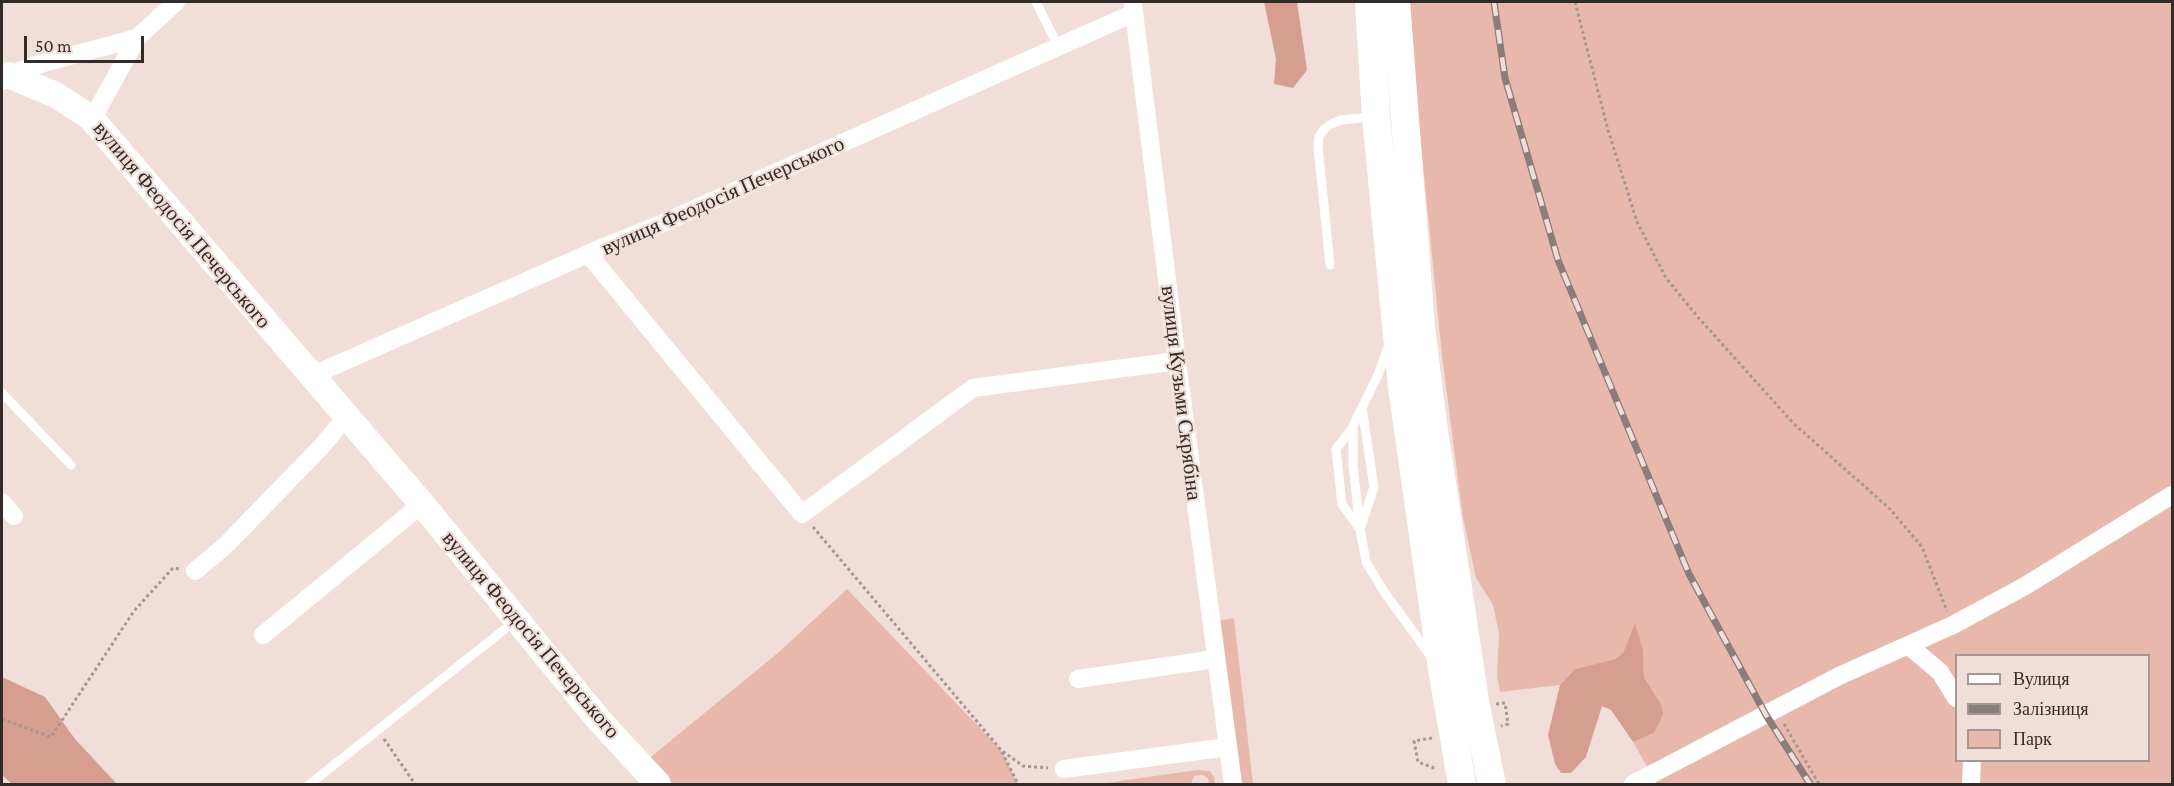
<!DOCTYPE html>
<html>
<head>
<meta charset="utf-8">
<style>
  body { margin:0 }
  #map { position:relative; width:2174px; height:786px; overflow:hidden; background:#f2ded9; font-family:"Crimson Pro",serif }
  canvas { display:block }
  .frame { position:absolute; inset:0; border:3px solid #322b29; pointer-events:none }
  .legend { position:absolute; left:1955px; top:654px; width:195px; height:108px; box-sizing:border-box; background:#f2ded9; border:2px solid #a59693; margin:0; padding:8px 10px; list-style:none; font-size:18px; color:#322b29 }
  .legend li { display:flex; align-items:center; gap:12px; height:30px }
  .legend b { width:30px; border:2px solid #a59693 }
  .scale { position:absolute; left:24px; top:36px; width:120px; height:27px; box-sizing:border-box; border:3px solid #322b29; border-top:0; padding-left:8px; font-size:18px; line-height:21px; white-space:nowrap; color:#322b29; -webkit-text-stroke:4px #f2ded9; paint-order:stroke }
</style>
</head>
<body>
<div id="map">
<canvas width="2174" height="786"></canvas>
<div class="frame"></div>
<ul class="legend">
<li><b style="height:8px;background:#fff"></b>Вулиця</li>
<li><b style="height:8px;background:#8a7d7a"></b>Залізниця</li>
<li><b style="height:16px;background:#e8b8ad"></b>Парк</li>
</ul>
<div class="scale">50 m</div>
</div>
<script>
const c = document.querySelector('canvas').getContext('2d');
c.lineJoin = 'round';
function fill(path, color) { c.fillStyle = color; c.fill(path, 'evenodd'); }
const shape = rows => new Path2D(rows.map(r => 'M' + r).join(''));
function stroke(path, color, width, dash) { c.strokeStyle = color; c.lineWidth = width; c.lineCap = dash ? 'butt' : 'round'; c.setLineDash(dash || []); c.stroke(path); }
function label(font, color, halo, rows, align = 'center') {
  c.font = font + ' "Crimson Pro",serif'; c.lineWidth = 4.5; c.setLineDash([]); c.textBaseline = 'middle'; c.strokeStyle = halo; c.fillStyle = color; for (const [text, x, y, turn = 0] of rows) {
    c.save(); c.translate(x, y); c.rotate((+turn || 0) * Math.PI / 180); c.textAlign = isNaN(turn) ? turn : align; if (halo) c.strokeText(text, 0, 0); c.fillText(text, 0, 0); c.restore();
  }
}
fill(shape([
  [1410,2,2172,2,2172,784,1657,784,1633,742,1654,733,1661,704,1644,677,1643,650,1635,624,1623,653,1615,659,1575,669,1560,685,1500,692,1497,676,1499,633,1493,605,1476,578,1463,518,1442,356,1419,125],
  [1956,656,2148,656,2148,760,1956,760],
  [847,589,1001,750,1018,784,658,784,641,765,779,652],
  [1234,618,1253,784,1242,784,1219,621],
  [1197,770,1210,771,1214,777,1215,784,1209,784,1208,778,1202,775,1194,776,1191,784,1099,784]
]), '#e8b8ad');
fill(shape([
  [1264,2,1297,2,1307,70,1293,88,1274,84,1276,59],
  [1635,623,1643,650,1644,677,1661,704,1663,714,1659,723,1654,733,1633,742,1611,710,1602,706,1586,757,1571,773,1561,773,1555,764,1548,735,1560,685,1575,669,1615,659,1623,653],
  [2,677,45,697,75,739,117,784,12,784,2,775]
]), '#d59e90');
stroke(shape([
  [1575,2,1608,130,1637,222,1666,278,1697,316,1794,424,1890,509,1922,547,1947,611],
  [813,527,1001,750,1023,766,1048,768],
  [1496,704,1505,703,1508,724,1501,726],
  [2,719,51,737,134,611,173,568,179,569],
  [1784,724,1819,784],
  [1432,738,1414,741,1418,762,1437,769],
  [384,739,415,784],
  [1002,752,1018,784]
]), '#a59692', 3, [3, 3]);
stroke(shape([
  [1036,2,1058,46],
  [1330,265,1318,146,1319,137,1323,130,1331,124,1341,120,1373,117],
  [1388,347,1378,375,1353,426,1353,465,1360,529,1366,562,1385,593,1432,658],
  [2,393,71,465],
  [1353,427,1336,449,1342,504,1359,528],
  [1361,526,1374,487,1362,408],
  [310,784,515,621]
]), '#fff', 9);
stroke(shape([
  [1133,4,1177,361,1233,784],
  [8,75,36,65,137,38,176,2],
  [91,118,99,107,137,38],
  [589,255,802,514,973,388,1177,361],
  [311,376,606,246,656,226,1134,13],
  [2,502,14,516],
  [195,571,225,546,321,447,347,416],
  [263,635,422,504],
  [1908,645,1940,672,1956,698],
  [1078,679,1215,659],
  [1064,769,1228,747],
  [1633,784,1839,676,1953,625,2025,586,2172,495],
  [1971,784,1972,760]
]), '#fff', 18);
stroke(shape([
  [2,77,8,75,56,95,91,118,422,504,598,719,658,784]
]), '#fff', 26);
stroke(shape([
  [1369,2,1376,117,1402,387,1442,669,1462,784],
  [1396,2,1421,327,1433,424,1476,707,1492,784]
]), '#fff', 28);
const rail = shape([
  [1494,2,1505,78,1558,260,1689,574,1766,715,1810,784]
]);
stroke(rail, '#8a7d7a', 7);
stroke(rail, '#f2ded9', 4.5, [14]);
label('21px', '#322b29', '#f2ded9', [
  ["вулиця Феодосія Печерського",723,196,-24],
  ["вулиця Феодосія Печерського",182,225,50],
  ["вулиця Кузьми Скрябіна",1181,393,83],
  ["вулиця Феодосія Печерського",531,635,50]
]);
</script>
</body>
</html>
